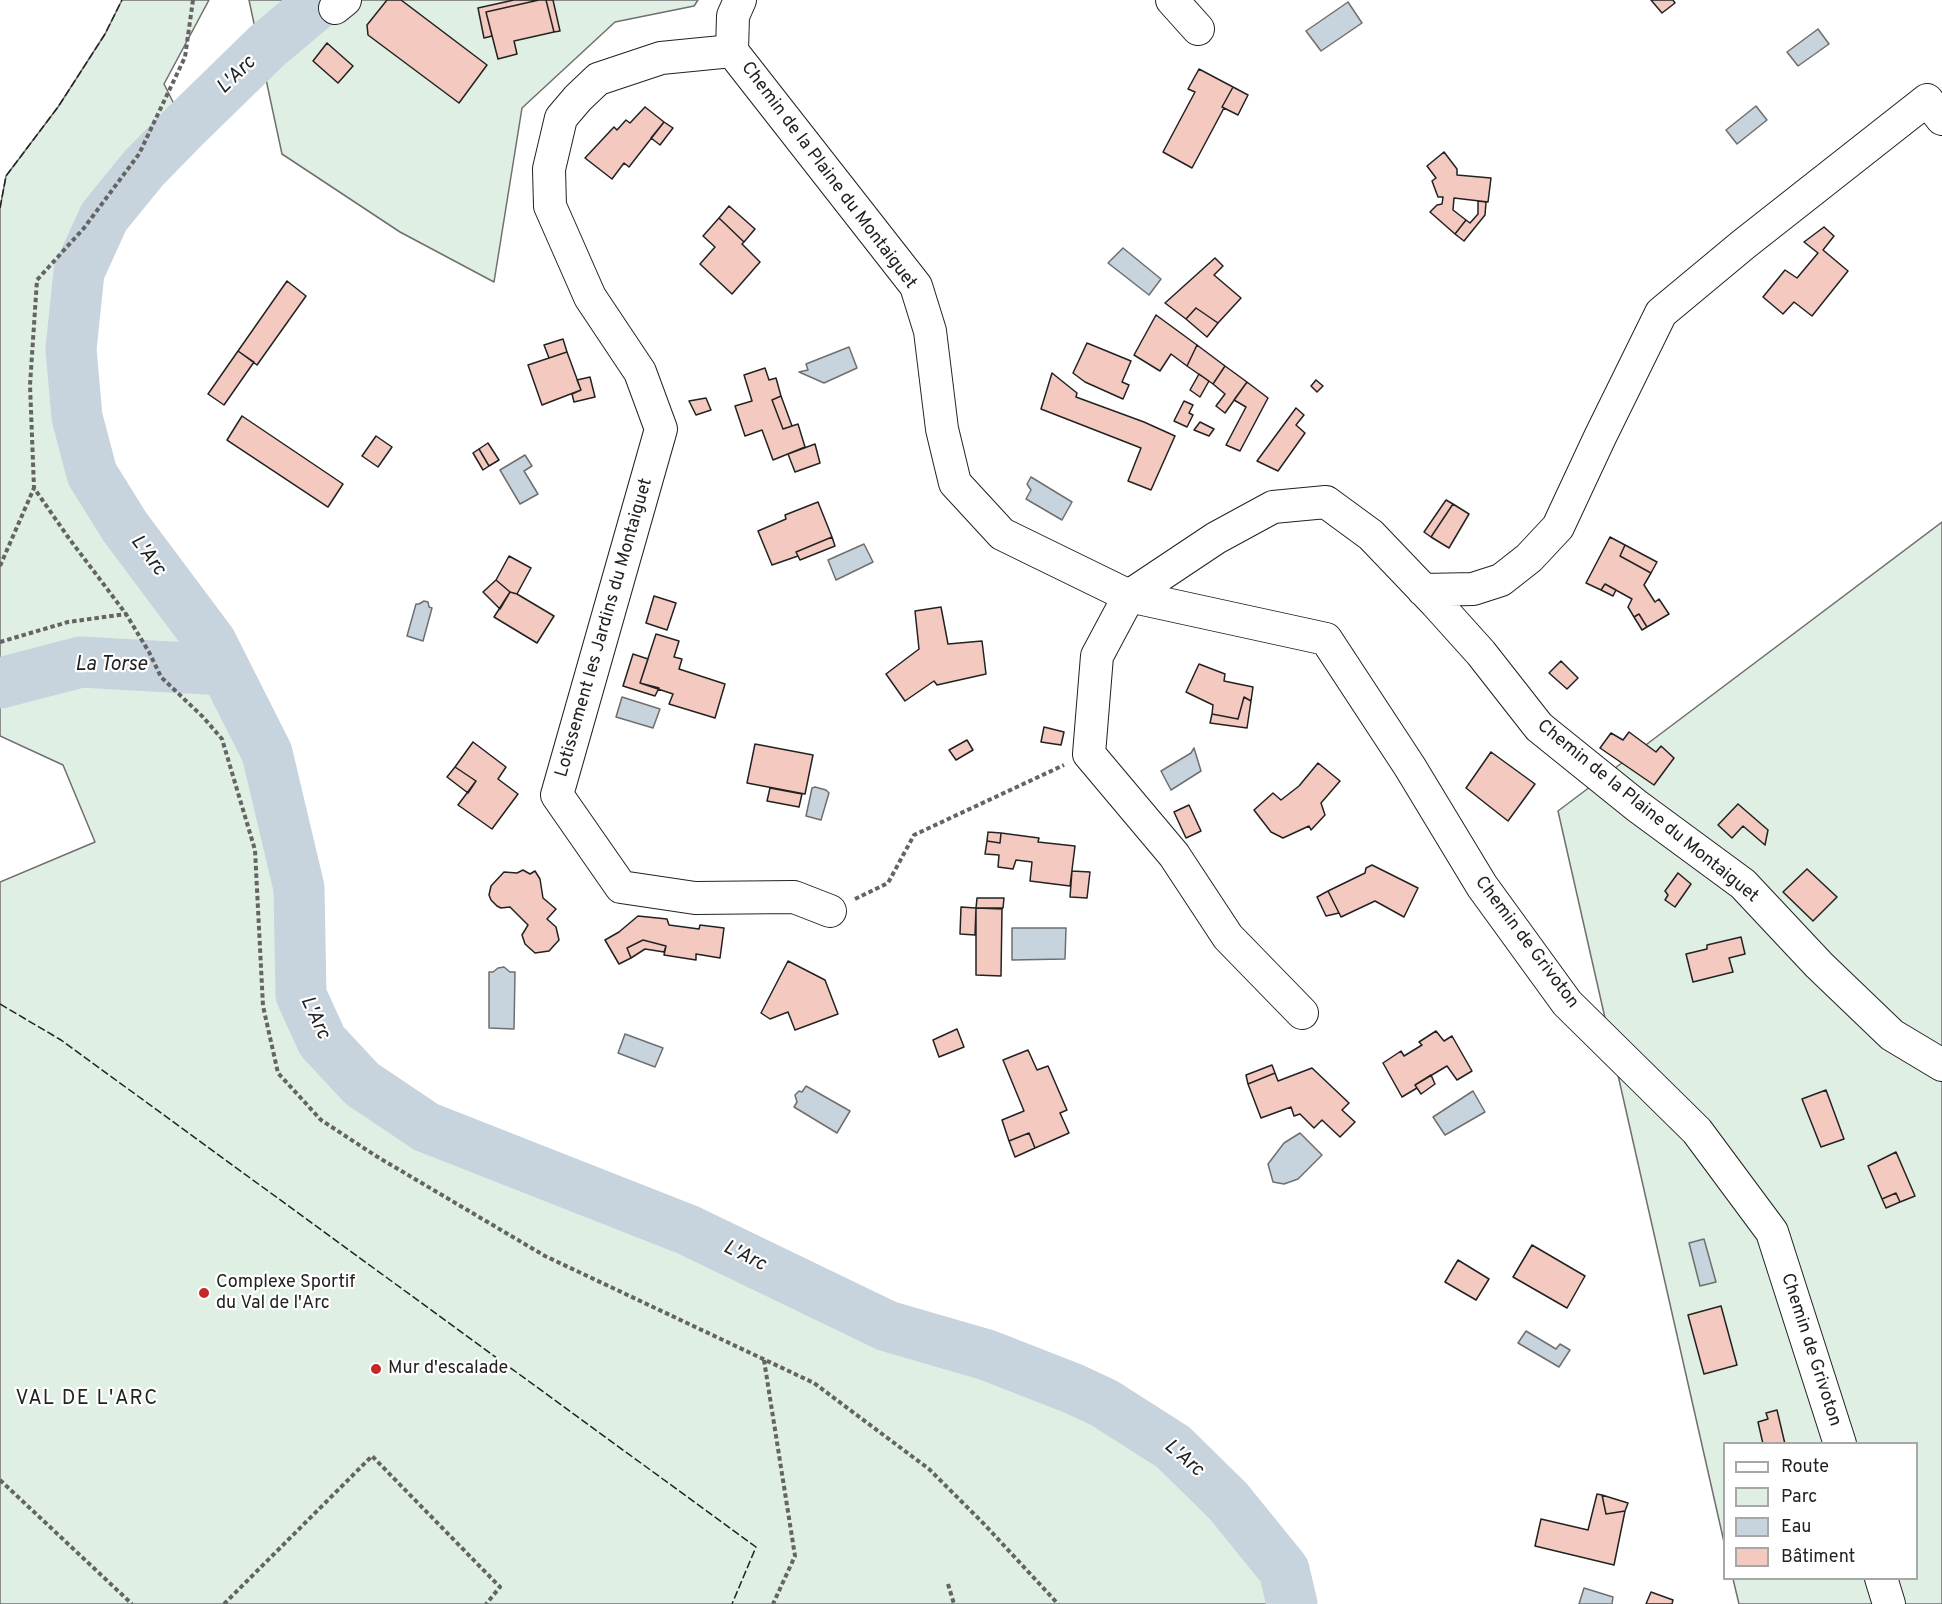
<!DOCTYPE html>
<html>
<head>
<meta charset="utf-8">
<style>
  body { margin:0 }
  #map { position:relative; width:1942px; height:1604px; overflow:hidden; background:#fff; font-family:Overpass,sans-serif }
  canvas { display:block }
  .legend { position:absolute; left:1723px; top:1442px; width:195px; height:138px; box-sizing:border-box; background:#fff; border:2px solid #a7a7a7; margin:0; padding:8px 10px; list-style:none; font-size:18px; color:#222 }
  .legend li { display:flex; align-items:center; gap:12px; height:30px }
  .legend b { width:30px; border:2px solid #a7a7a7 }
</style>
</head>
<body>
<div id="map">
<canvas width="1942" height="1604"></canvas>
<ul class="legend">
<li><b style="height:8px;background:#fff"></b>Route</li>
<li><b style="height:16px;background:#e0efe3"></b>Parc</li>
<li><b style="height:16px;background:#c7d3dd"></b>Eau</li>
<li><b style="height:16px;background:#f3c9c0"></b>Bâtiment</li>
</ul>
</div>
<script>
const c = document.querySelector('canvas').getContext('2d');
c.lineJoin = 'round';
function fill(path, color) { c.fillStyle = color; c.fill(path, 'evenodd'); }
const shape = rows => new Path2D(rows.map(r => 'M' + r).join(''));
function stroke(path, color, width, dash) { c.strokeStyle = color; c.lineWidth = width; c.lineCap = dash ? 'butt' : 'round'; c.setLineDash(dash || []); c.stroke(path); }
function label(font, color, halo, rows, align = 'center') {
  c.font = font + ' Overpass,sans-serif'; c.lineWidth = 4.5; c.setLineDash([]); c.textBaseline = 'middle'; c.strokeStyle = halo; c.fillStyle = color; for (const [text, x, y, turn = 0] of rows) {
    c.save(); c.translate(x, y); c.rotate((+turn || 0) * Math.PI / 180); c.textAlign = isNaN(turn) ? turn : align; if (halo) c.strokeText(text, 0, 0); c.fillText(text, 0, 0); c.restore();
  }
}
const green = shape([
  [122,0,209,0,164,84,185,126,143,169,104,217,79,272,71,349,77,417,92,474,125,527,211,642,267,753,299,888,301,995,322,1041,362,1084,426,1127,688,1230,887,1326,987,1355,1074,1389,1104,1403,1173,1447,1228,1501,1284,1570,1292,1604,0,1604,0,882,95,842,63,765,0,736,0,208,6,176,58,107,105,34,122,0],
  [249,0,698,0,694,6,615,22,522,108,494,282,400,232,282,154,249,0],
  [1942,522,1942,1604,1739,1604,1733,1579,1916,1578,1916,1444,1724,1444,1724,1542,1558,811,1942,522]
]);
fill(green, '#e0efe3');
stroke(green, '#6f6f6f', 1.5);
const water = shape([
  [1348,2,1362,23,1321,51,1306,31,1348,2],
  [1818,29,1829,44,1798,66,1787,52,1818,29],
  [1756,106,1767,120,1737,144,1726,130,1756,106],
  [1123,248,1161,279,1149,295,1108,263,1123,248],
  [849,347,857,368,824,383,799,372,808,370,806,364,849,347],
  [525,455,532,466,524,471,538,494,520,504,500,470,525,455],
  [1031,477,1072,502,1062,520,1026,499,1031,490,1027,484,1031,477],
  [864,544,873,562,836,580,828,560,864,544],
  [424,601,428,602,429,607,432,608,423,641,407,636,416,604,419,604,424,601],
  [622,697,660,709,653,728,616,717,622,697],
  [1194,748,1201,771,1171,790,1161,771,1191,753,1194,748],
  [815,787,826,790,829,793,821,820,806,816,812,788,815,787],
  [1012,928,1066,928,1065,959,1012,960,1012,928],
  [504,967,510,972,515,972,514,1029,489,1028,489,972,493,972,498,968,504,967],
  [625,1034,663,1048,655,1067,618,1053,625,1034],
  [806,1086,850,1111,837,1133,794,1107,797,1102,795,1095,799,1091,802,1092,806,1086],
  [1473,1091,1485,1112,1445,1135,1433,1117,1473,1091],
  [1300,1133,1322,1155,1298,1179,1284,1184,1273,1182,1268,1164,1284,1143,1300,1133],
  [1704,1239,1716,1282,1700,1286,1689,1243,1704,1239],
  [1526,1331,1556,1349,1560,1344,1570,1350,1559,1367,1518,1343,1526,1331],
  [1584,1588,1613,1597,1612,1604,1579,1604,1584,1588]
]);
fill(water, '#c7d3dd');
stroke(water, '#6f6f6f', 1.5);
stroke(shape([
  [322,0,267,46,185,126,143,169,104,217,79,272,71,349,77,417,92,474,125,527,211,642,267,753,299,888,301,995,322,1041,362,1084,426,1127,688,1230,887,1326,987,1355,1074,1389,1104,1403,1173,1447,1228,1501,1284,1570,1292,1604],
  [0,683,81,662,224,670]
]), '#c7d3dd', 51);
const building = shape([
  [387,0,401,0,487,65,459,103,368,35,367,25,387,0],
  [514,0,539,0,486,12,492,36,484,38,478,8,514,0],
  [539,0,546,0,554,32,514,41,517,54,498,59,486,12,539,0],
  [546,0,553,0,560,31,554,32,546,0],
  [1651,0,1673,0,1675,3,1662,13,1651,0],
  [327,43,353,66,338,83,313,61,327,43],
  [1199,69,1233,87,1222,107,1224,108,1192,168,1163,152,1195,92,1188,89,1199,69],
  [1233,87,1248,95,1238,115,1222,107,1233,87],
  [645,107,664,122,629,167,624,163,612,179,585,158,614,127,617,130,626,120,630,123,645,107],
  [664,122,673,128,660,145,651,138,664,122],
  [1444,152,1457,169,1457,175,1491,178,1488,202,1454,198,1453,210,1466,220,1455,234,1430,212,1437,205,1442,204,1443,197,1438,197,1432,181,1436,178,1427,166,1444,152],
  [1478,201,1486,202,1485,215,1464,241,1455,234,1466,220,1470,223,1478,214,1478,201],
  [729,206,755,229,744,242,719,218,729,206],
  [719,218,744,242,742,244,760,262,732,294,700,264,715,247,703,236,719,218],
  [1824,227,1834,236,1823,250,1848,271,1812,316,1794,302,1783,314,1763,297,1785,270,1797,278,1818,253,1804,242,1824,227],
  [1215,258,1223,266,1214,275,1241,298,1218,323,1196,308,1186,319,1165,303,1215,258],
  [287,281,306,296,257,365,238,351,287,281],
  [1196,308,1218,323,1207,337,1186,319,1196,308],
  [1156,315,1197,345,1187,366,1171,354,1160,371,1134,355,1156,315],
  [563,339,567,352,549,358,544,345,563,339],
  [1087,343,1131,361,1122,382,1129,385,1123,399,1085,382,1073,373,1087,343],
  [1197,345,1225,366,1213,384,1187,366,1197,345],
  [238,351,254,362,224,405,208,394,238,351],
  [567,352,581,390,542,405,528,365,567,352],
  [1225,366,1247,382,1225,413,1216,406,1225,394,1213,384,1225,366],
  [765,368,769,380,776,378,781,396,772,400,783,429,798,424,805,447,773,460,762,430,745,436,735,406,752,401,744,375,765,368],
  [1052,373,1077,393,1076,397,1144,422,1175,436,1151,490,1128,481,1141,448,1041,409,1052,373],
  [1199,374,1209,381,1200,397,1190,390,1199,374],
  [590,377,595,397,574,402,572,394,581,390,577,380,590,377],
  [1316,380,1323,386,1317,392,1311,386,1316,380],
  [1247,382,1268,398,1240,451,1226,445,1246,407,1234,400,1247,382],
  [781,396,792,426,783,429,772,400,781,396],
  [706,398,711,410,696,415,689,401,706,398],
  [1184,401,1193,405,1189,413,1193,415,1187,427,1174,421,1184,401],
  [1296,408,1304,415,1296,425,1305,433,1278,471,1257,461,1296,408],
  [242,416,343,484,328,507,227,440,242,416],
  [1200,422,1214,429,1209,436,1194,430,1200,422],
  [376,436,392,447,378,467,362,456,376,436],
  [488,443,499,460,489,466,479,449,488,443],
  [815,444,820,463,795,472,788,454,815,444],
  [479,449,489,466,483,470,473,453,479,449],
  [1446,500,1453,504,1431,537,1424,532,1446,500],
  [818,502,832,537,796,552,798,556,772,565,758,531,786,519,785,515,818,502],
  [1453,504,1469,514,1449,548,1431,537,1453,504],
  [832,537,835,546,800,560,796,552,832,537],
  [1610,537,1625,545,1620,556,1651,573,1644,585,1655,602,1659,599,1669,614,1647,627,1639,614,1634,617,1628,607,1632,599,1605,584,1601,590,1586,583,1610,537],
  [1625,545,1657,562,1651,573,1620,556,1625,545],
  [509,556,531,568,517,594,510,592,496,580,509,556],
  [496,580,510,592,500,609,483,592,496,580],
  [1605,584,1616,590,1613,596,1601,590,1605,584],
  [510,592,517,594,554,616,537,643,494,617,510,592],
  [654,596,676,603,667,630,646,623,654,596],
  [941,607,948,644,982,641,986,674,937,685,934,681,905,701,886,674,919,649,915,611,941,607],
  [1639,614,1647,627,1642,630,1634,617,1639,614],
  [656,634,679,641,674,657,682,659,679,669,725,684,715,718,669,704,673,694,640,683,656,634],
  [633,654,648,659,640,683,659,688,655,696,623,686,633,654],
  [1561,661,1578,678,1567,689,1549,673,1561,661],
  [1199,664,1225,674,1224,681,1253,687,1251,701,1244,697,1238,719,1212,714,1213,705,1186,692,1199,664],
  [1244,697,1251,701,1247,728,1210,723,1212,714,1238,719,1244,697],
  [1044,727,1064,732,1061,745,1041,742,1044,727],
  [1629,732,1656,752,1661,746,1674,758,1654,785,1600,748,1611,733,1623,740,1629,732],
  [967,740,973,750,956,760,949,750,967,740],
  [473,742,506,767,498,779,518,794,492,829,458,805,476,781,455,767,473,742],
  [755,744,813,755,805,794,747,783,755,744],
  [1491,752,1535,784,1508,821,1466,788,1491,752],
  [1318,763,1340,781,1321,803,1325,815,1311,830,1309,826,1283,838,1271,832,1254,810,1273,793,1281,800,1299,786,1318,763],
  [455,767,476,781,468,793,447,777,455,767],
  [770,788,802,794,799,807,767,801,770,788],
  [1738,804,1768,830,1765,845,1743,826,1732,838,1718,825,1738,804],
  [1189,805,1201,831,1186,838,1174,812,1189,805],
  [988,832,1001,833,1000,843,987,841,988,832],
  [1001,833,1039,838,1038,842,1075,846,1070,886,1030,881,1032,862,1016,860,1013,869,998,867,999,855,985,854,987,841,1000,843,1001,833],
  [1372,865,1418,888,1404,917,1375,901,1341,917,1328,891,1365,873,1366,868,1372,865],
  [1807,869,1837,897,1813,921,1783,892,1807,869],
  [523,870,530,874,535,871,540,879,543,898,556,909,547,919,556,927,559,940,549,951,535,953,525,944,522,935,528,925,510,907,501,908,497,906,491,900,489,895,491,886,504,872,517,873,523,870],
  [1072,871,1090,872,1087,898,1070,897,1072,871],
  [1678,873,1691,884,1675,907,1665,900,1668,895,1665,891,1678,873],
  [1328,891,1339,913,1326,916,1317,897,1328,891],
  [977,898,1004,898,1003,908,976,908,977,898],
  [961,907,976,908,975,935,960,934,961,907],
  [976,908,1002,909,1001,976,976,975,976,908],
  [638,916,667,919,669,925,699,929,700,925,724,928,720,958,696,954,696,960,664,955,666,946,643,940,627,948,631,958,619,964,605,940,619,932,638,916],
  [1741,937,1745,954,1729,958,1733,972,1693,982,1686,954,1707,949,1707,945,1741,937],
  [643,940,666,946,664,952,645,949,631,958,627,948,643,940],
  [788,961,825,980,838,1014,795,1030,788,1012,770,1019,761,1013,788,961],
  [957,1029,964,1047,939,1057,933,1040,957,1029],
  [1436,1031,1444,1041,1452,1036,1472,1071,1457,1080,1447,1066,1415,1085,1417,1088,1402,1097,1383,1063,1401,1051,1404,1056,1422,1045,1419,1042,1436,1031],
  [1028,1050,1037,1070,1048,1066,1067,1110,1060,1113,1069,1133,1035,1148,1029,1133,1009,1141,1002,1120,1024,1111,1003,1060,1028,1050],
  [1272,1065,1275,1073,1248,1084,1246,1075,1272,1065],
  [1312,1068,1349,1103,1342,1110,1355,1122,1340,1137,1322,1120,1314,1128,1300,1114,1294,1116,1291,1107,1261,1118,1248,1084,1275,1073,1278,1081,1312,1068],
  [1431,1075,1435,1084,1421,1094,1415,1085,1431,1075],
  [1826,1090,1844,1139,1821,1147,1802,1099,1826,1090],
  [1029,1133,1035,1148,1015,1157,1009,1141,1029,1133],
  [1896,1152,1915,1196,1900,1202,1896,1193,1882,1199,1868,1166,1896,1152],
  [1896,1193,1900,1202,1886,1208,1882,1199,1896,1193],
  [1532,1245,1585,1276,1567,1308,1513,1277,1532,1245],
  [1458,1260,1489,1279,1476,1300,1445,1282,1458,1260],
  [1721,1306,1737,1365,1704,1374,1688,1315,1721,1306],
  [1777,1410,1785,1444,1763,1444,1758,1422,1768,1419,1766,1413,1777,1410],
  [1597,1494,1602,1495,1606,1514,1625,1511,1614,1565,1535,1546,1541,1519,1588,1530,1597,1494],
  [1602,1495,1628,1503,1625,1511,1606,1514,1602,1495],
  [1651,1592,1673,1600,1672,1604,1646,1604,1651,1592]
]);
fill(building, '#f3c9c0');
stroke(building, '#222', 1.5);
const minor = shape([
  [740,0,733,16,732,51,916,286,930,331,942,429,955,483,1002,534,1129,596,1216,538,1273,507,1326,502,1371,535,1436,603,1481,653,1539,727,1637,806,1743,884,1819,965,1892,1035,1942,1065],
  [1172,0,1198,29],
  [335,8,345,0],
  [732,51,661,58,598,79,578,98,561,118,549,169,550,206,590,297,640,372,661,429,557,795,621,887,695,898,794,897,830,911],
  [1423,590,1473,589,1501,580,1529,558,1558,527,1600,437,1661,313,1744,244,1927,100,1942,119],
  [1302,1013,1228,937,1174,855,1089,754,1097,656,1129,596,1326,639,1410,767,1482,886,1567,1003,1697,1131,1772,1232,1840,1444],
  [1881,1578,1889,1604]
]);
stroke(minor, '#222', 34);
stroke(shape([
  [193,0,185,57,139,154,84,228,37,280,30,385,34,488,68,537,126,614,149,652,161,677,203,717,222,739,255,850,263,1006,278,1073,321,1120,376,1156,545,1256,814,1383,929,1469,985,1525,1058,1604],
  [0,566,34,488],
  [0,642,68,622,126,614],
  [855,899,888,883,914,835,1064,765],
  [764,1360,795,1556,773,1604],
  [0,1480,132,1604],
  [948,1584,954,1604],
  [224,1604,372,1456,500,1587,486,1604]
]), '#646464', 4, [4.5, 3]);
stroke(minor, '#fff', 32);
stroke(shape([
  [0,208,6,176,58,107,105,34,122,0],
  [0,1004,61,1040,756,1547,732,1604]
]), '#222', 1.5, [8, 3]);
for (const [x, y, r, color] of [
  [204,1293,6,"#c62828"],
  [376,1369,6,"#c62828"]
]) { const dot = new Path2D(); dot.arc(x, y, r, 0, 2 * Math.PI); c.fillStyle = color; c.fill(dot); stroke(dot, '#fff', 2); }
label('18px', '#222', '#fff', [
  ["Chemin de la Plaine du Montaiguet",828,176,53],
  ["Lotissement les Jardins du Montaiguet",605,628,-74],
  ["Chemin de la Plaine du Montaiguet",1647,812,39],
  ["Chemin de Grivoton",1526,943,53],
  ["Chemin de Grivoton",1810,1350,72]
]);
label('18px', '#222', '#fff', [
  ["Complexe Sportif",216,1283],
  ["du Val de l'Arc",216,1304],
  ["Mur d'escalade",388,1369]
], 'left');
label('italic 20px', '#222', '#fff', [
  ["L'Arc",237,76,-44],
  ["L'Arc",147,556,53],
  ["La Torse",111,666],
  ["L'Arc",314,1018,65],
  ["L'Arc",744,1257,26],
  ["L'Arc",1183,1459,41]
]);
c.letterSpacing = '1.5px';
label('20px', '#222', '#fff', [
  ["VAL DE L'ARC",87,1400]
]);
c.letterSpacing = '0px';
</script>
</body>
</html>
